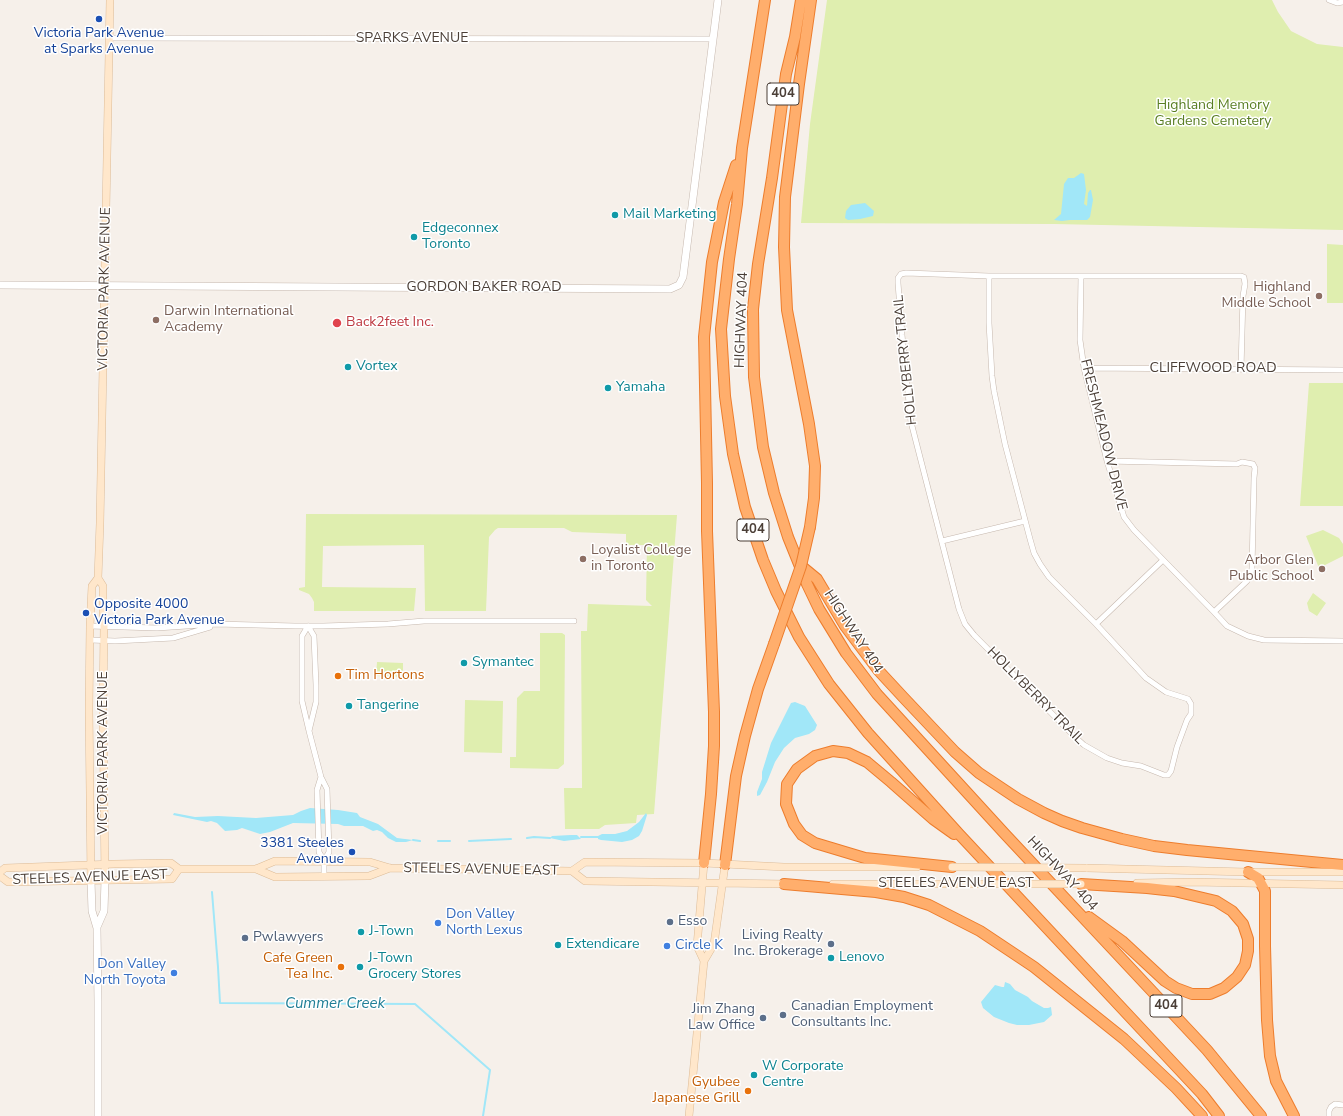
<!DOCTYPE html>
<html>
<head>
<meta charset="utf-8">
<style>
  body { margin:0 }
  canvas { display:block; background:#f6f0ea }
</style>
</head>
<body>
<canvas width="1343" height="1116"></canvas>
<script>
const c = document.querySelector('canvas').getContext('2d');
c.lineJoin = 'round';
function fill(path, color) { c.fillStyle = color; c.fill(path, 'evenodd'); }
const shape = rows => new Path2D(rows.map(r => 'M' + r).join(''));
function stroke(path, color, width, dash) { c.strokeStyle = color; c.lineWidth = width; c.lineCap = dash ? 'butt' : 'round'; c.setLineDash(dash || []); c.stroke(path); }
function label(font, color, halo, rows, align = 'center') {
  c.font = font + ' "Nunito Sans",sans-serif'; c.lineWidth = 3; c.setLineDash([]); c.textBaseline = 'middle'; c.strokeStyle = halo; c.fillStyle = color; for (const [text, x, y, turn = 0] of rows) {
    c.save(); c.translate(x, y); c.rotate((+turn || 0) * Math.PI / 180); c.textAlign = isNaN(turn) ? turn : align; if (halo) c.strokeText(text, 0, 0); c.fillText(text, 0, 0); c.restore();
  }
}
fill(shape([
  [827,0,1272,0,1278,12,1291,31,1317,44,1343,47,1343,230,1054,224,801,223,810,124],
  [1327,244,1343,245,1343,303,1327,303],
  [1309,383,1343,383,1343,506,1300,506],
  [306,514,677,515,654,814,637,815,636,823,605,825,599,829,565,829,564,788,582,788,581,631,587,631,588,604,652,606,646,600,647,545,626,545,626,534,572,532,564,528,498,528,495,530,489,537,486,611,425,611,424,545,323,546,322,587,416,588,414,611,314,611,314,602,312,598,309,594,299,590,299,588,305,587],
  [1323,530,1339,538,1343,544,1343,556,1319,568,1306,536],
  [1313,593,1326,603,1317,616,1309,611,1307,603],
  [540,633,562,633,565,635,564,764,558,769,510,768,510,757,516,757,517,698,524,691,540,691],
  [377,662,403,663,403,677,376,676],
  [465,700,503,701,502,753,464,752]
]), '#dfeeaf');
fill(shape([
  [1081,173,1084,174,1086,190,1084,204,1087,206,1088,193,1090,190,1091,190,1093,200,1090,217,1087,220,1070,220,1062,221,1054,220,1061,214,1064,184,1068,178,1074,178],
  [865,203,874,211,873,216,860,219,848,220,845,218,846,211,851,205],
  [795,702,805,706,817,725,815,730,809,734,795,738,784,748,775,762,767,782,760,795,757,796,757,792,762,779,762,772,771,743,791,703],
  [310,808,338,810,357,813,360,817,378,824,397,838,413,840,406,842,396,842,388,838,382,832,377,830,373,831,363,826,344,826,338,824,293,823,270,832,260,834,242,828,237,830,225,831,217,823,211,821,207,822,173,815,174,813,195,817,218,816,256,818,293,815,301,811],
  [646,813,647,815,642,831,639,836,632,840,622,842,601,840,598,839,598,836,602,834,615,834,627,831,639,822],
  [571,835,577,835,581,839,564,841,550,838,552,836],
  [1005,982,1010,984,1015,990,1028,997,1032,1001,1044,1008,1048,1008,1051,1007,1052,1015,1044,1022,1029,1025,1017,1025,1009,1023,994,1017,983,1008,981,1002,995,985,1002,987,1004,987]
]), '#a1e7f8');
stroke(shape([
  [581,837,598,837],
  [527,838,534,837,550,838],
  [413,840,420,841],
  [438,841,450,841],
  [469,841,511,839],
  [212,892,218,967,220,1003,415,1004,490,1070,483,1116]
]), '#a1e7f8', 2);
const minor = shape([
  [1329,0,1337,3,1343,2],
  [110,38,713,39],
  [989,276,989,323,992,376,994,391,1005,444,1030,539,1034,553,1040,564,1049,577,1096,624,1146,678,1166,692,1188,699,1191,704,1191,714,1187,720,1177,747,1171,771,1168,775,1164,775,1141,766,1122,763,1107,758,1084,745,1075,737,974,635,965,624,959,609,911,422,902,335,898,283,898,278,901,274,906,273,989,276,1241,276,1244,277,1245,284,1243,296,1241,369],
  [1081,276,1080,340,1084,368,1107,461,1124,517,1134,530,1214,612,1227,626,1248,636,1264,640,1343,641],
  [1084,368,1343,370],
  [1107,461,1237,464,1242,462,1253,464,1255,468,1254,478,1252,569,1247,581,1214,612],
  [942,541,1025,521],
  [1096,624,1163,560],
  [90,626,157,628,216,624,295,626,323,626,388,624,424,621,574,621],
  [91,640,115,641,173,638,210,627],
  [309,731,316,702,316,685,314,636,308,626,302,636,302,701,309,731,321,777,327,789,329,852,324,861],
  [321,777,317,790,319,852,324,861,324,877],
  [1329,1116,1329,1111,1331,1107,1335,1104,1343,1105]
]);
const tertiary = shape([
  [0,285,670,289,679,285,683,277,718,0],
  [91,881,92,911,97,928,98,1002,98,1116],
  [97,927,104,911,105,880]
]);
const secondary = shape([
  [98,578,103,586,103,615,104,626,103,708,105,880],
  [704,863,697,946,704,961],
  [1086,868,1248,872,1343,872],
  [256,869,275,877,369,876,390,868],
  [572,871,585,881,788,884],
  [0,872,5,868,114,864,171,863,179,869,256,869,275,861,370,862,390,868,572,871,585,862,704,863,784,867,917,867],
  [0,876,8,882,172,879,179,869],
  [91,881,89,709,90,626,92,586,98,578,100,523,110,0],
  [1137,883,1193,882,1343,885],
  [833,884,959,884],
  [689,1116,704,961,714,944,725,865]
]);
const motorway = shape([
  [765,0,742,148,737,204,729,259,721,329,725,396,733,454,745,507,763,560,776,591,799,637,829,684,868,733,959,834,1202,1094,1219,1116],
  [801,0,795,37,786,74,772,178,758,264,753,309,754,377,763,447,774,493,788,537,807,584,819,609,846,653,877,694,1004,833,1207,1050,1261,1116],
  [810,527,814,498,815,466,809,424,787,310,784,247,785,197,799,84,811,0],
  [800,565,817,579,845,626,878,670,903,697,955,752,979,773,1018,799,1044,813,1062,821,1082,828,1122,839,1154,846,1187,850,1343,865],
  [704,863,711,794,714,746,714,712,707,531,707,483,704,337,712,262,724,202,736,165],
  [725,865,736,776,745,736,758,689,774,644],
  [952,867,865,858,815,843,802,835,794,824,786,804,787,784,797,769,815,756,833,751,848,753,867,762,891,782,933,819,954,834],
  [1248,872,1258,878,1265,891,1265,946,1267,1020,1270,1056,1276,1081,1294,1116],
  [784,884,876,892,904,897,929,905,980,931,1034,967,1124,1039,1176,1088,1202,1116],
  [1081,884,1147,888,1174,891,1216,901,1232,911,1243,924,1248,939,1248,951,1245,965,1237,977,1224,988,1210,994,1192,994,1176,988,1165,981,1122,941,1089,917]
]);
stroke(minor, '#c6b8ae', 6);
stroke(tertiary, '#c6b8ae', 8);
stroke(secondary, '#ddbc98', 8);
stroke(motorway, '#ed7d2d', 12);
stroke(minor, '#fff', 5);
stroke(tertiary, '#fff', 7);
stroke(secondary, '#ffe7cb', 7);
stroke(motorway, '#ffae6c', 10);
const secondaryBridge = shape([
  [952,867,1086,868],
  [959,884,1081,884]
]);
const motorwayBridge = shape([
  [774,644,801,566,810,527]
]);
stroke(secondaryBridge, '#ddbc98', 8, []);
stroke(motorwayBridge, '#ed7d2d', 12, []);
stroke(secondaryBridge, '#ffe7cb', 7);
stroke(motorwayBridge, '#ffae6c', 10);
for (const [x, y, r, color] of [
  [99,19,4,"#1a4fb4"],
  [615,215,4,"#0f9aa8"],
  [414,237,4,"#0f9aa8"],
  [1319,296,4,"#8d6e63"],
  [156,320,4,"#8d6e63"],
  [337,323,5,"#e0444e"],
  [348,367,4,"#0f9aa8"],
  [608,388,4,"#0f9aa8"],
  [583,559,4,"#8d6e63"],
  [1322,569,4,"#8d6e63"],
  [86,613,4,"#1a4fb4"],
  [464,663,4,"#0f9aa8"],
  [338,676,4,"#e8710a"],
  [349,706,4,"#0f9aa8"],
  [352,852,4,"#1a4fb4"],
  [670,922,4,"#5c6f8a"],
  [438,923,4,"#3f7fe0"],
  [361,932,4,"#0f9aa8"],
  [245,938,4,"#5c6f8a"],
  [831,944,4,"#5c6f8a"],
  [558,945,4,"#0f9aa8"],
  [667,946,4,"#3f7fe0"],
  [831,958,4,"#0f9aa8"],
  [341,967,4,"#e8710a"],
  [360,967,4,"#0f9aa8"],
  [174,973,4,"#3f7fe0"],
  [783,1015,4,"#5c6f8a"],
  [763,1018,4,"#5c6f8a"],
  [754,1075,4,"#0f9aa8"],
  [748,1091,4,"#e8710a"]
]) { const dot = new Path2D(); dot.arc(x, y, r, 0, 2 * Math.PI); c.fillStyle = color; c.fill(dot); stroke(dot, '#fff', 1.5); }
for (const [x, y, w] of [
  [783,94,32],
  [753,530,32],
  [1166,1006,32]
]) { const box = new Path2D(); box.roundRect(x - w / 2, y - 11, w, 22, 3); c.fillStyle = '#fff'; c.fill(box); stroke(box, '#4b3f37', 1); }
label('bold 13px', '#4b3f37', null, [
  ["404",783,94],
  ["404",753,530],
  ["404",1166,1006]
]);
label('14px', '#164399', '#fff', [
  ["Victoria Park Avenue",99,34],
  ["at Sparks Avenue",99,50],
  ["Opposite 4000",94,605,"left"],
  ["Victoria Park Avenue",94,621,"left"],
  ["3381 Steeles",344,844,"right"],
  ["Avenue",344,860,"right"]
]);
label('14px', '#4b3f37', '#fff', [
  ["SPARKS AVENUE",412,39],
  ["GORDON BAKER ROAD",484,288],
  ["VICTORIA PARK AVENUE",105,289,-89],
  ["HIGHWAY 404",742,320,-88],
  ["HOLLYBERRY TRAIL",906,360,-96],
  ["CLIFFWOOD ROAD",1213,369],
  ["FRESHMEADOW DRIVE",1103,435,76],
  ["HIGHWAY 404",853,632,57],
  ["HOLLYBERRY TRAIL",1035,696,45],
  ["VICTORIA PARK AVENUE",104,753,-90],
  ["STEELES AVENUE EAST",481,870,1],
  ["HIGHWAY 404",1062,874,47],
  ["STEELES AVENUE EAST",90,878,-2],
  ["STEELES AVENUE EAST",956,884]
]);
label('14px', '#597e22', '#fff', [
  ["Highland Memory",1213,106],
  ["Gardens Cemetery",1213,122]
]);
label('14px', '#0d838f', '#fff', [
  ["Mail Marketing",623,215],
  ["Edgeconnex",422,229],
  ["Toronto",422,245],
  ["Vortex",356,367],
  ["Yamaha",616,388],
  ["Symantec",472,663],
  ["Tangerine",357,706],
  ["J-Town",369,932],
  ["Extendicare",566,945],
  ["Lenovo",839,958],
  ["J-Town",368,959],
  ["Grocery Stores",368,975],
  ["W Corporate",762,1067],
  ["Centre",762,1083]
], 'left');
label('14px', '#785e54', '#fff', [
  ["Highland",1311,288],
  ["Middle School",1311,304],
  ["Darwin International",164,312,"left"],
  ["Academy",164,328,"left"],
  ["Loyalist College",591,551,"left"],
  ["in Toronto",591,567,"left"],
  ["Arbor Glen",1314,561],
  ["Public School",1314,577]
], 'right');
label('14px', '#be3a42', '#fff', [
  ["Back2feet Inc.",346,323]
], 'left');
label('14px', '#c56008', '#fff', [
  ["Tim Hortons",346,676,"left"],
  ["Cafe Green",333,959],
  ["Tea Inc.",333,975],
  ["Gyubee",740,1083],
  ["Japanese Grill",740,1099]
], 'right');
label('14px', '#366cbe', '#fff', [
  ["Don Valley",446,915],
  ["North Lexus",446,931],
  ["Circle K",675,946],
  ["Don Valley",166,965,"right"],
  ["North Toyota",166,981,"right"]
], 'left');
label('14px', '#4e5e75', '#fff', [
  ["Esso",678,922],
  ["Living Realty",823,936,"right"],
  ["Inc. Brokerage",823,952,"right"],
  ["Pwlawyers",253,938],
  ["Canadian Employment",791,1007],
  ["Consultants Inc.",791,1023],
  ["Jim Zhang",755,1010,"right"],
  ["Law Office",755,1026,"right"]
], 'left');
label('italic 15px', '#1f7e96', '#fff', [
  ["Cummer Creek",335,1004]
]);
</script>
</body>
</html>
